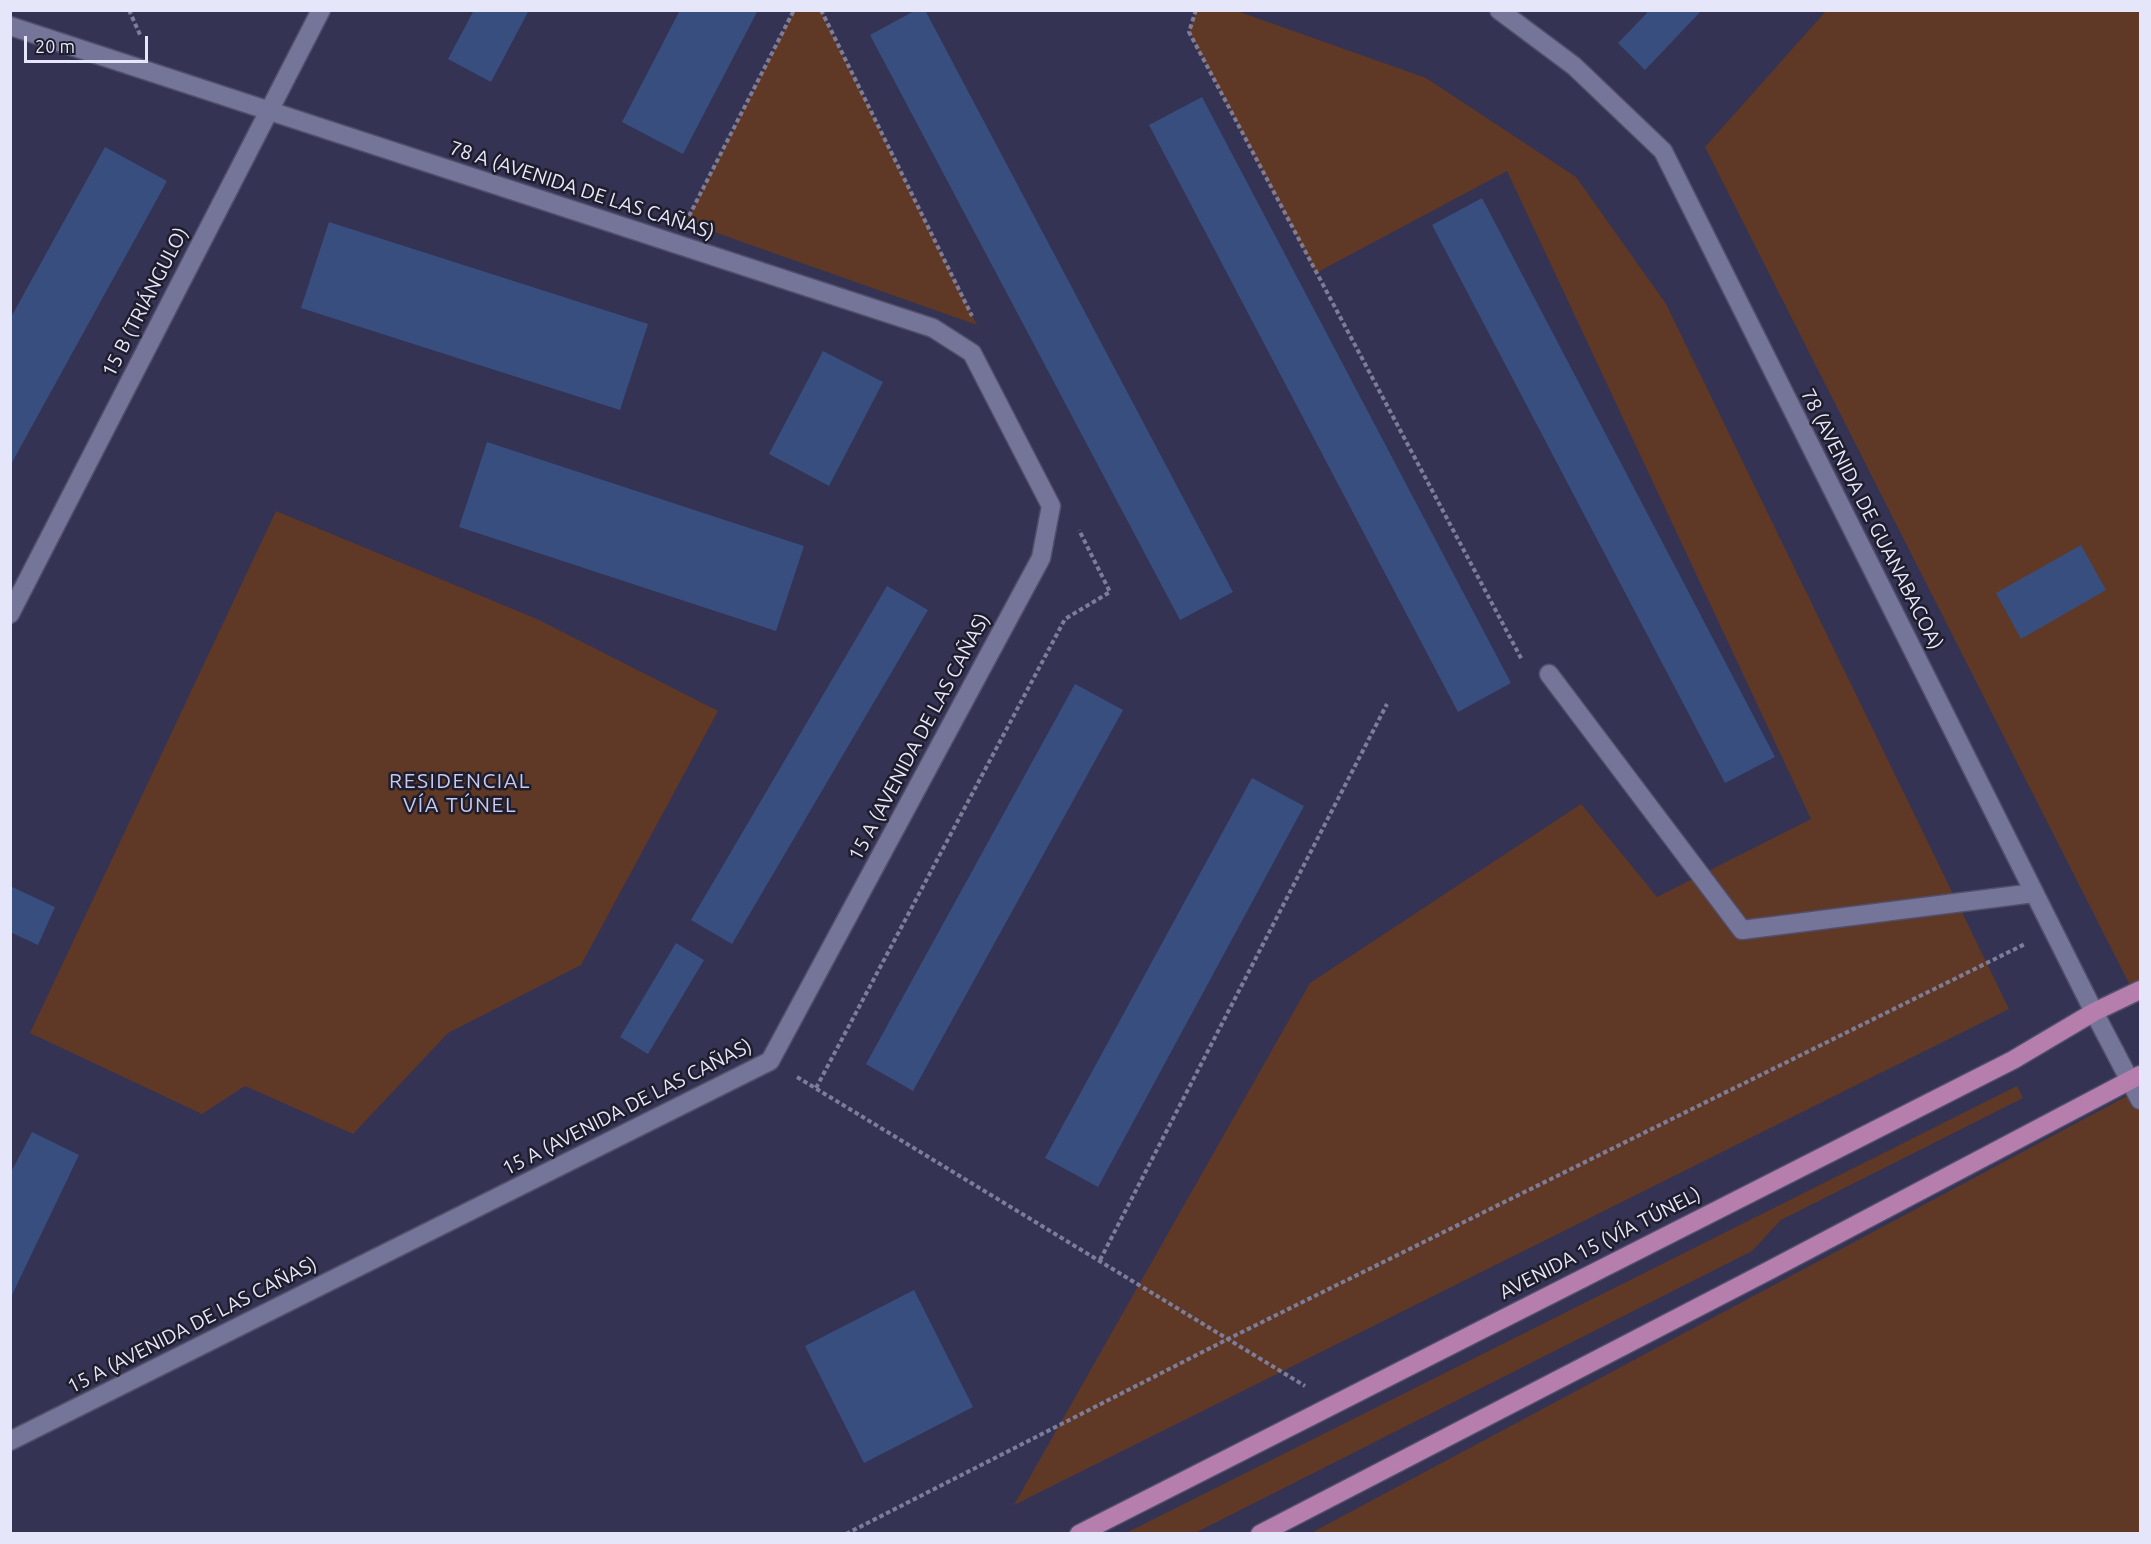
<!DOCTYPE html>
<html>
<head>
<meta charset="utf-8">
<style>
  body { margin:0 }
  #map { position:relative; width:2151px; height:1544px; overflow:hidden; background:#343353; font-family:Ubuntu,sans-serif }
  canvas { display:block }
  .frame { position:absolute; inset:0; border:12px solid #e6e6fb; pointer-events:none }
  .scale { position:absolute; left:24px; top:36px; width:124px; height:27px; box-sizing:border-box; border:3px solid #e6e6fb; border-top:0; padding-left:8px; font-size:18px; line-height:21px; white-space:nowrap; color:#e6e6fb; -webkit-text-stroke:4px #1d1d2b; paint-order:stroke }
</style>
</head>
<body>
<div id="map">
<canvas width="2151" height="1544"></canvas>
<div class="frame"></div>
<div class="scale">20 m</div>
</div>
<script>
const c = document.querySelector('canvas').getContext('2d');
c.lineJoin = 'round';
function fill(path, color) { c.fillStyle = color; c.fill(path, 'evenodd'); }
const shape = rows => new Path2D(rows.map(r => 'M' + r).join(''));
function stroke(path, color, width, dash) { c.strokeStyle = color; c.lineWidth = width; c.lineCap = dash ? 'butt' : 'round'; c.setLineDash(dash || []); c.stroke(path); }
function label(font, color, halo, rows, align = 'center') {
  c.font = font + ' Ubuntu,sans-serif'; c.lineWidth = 5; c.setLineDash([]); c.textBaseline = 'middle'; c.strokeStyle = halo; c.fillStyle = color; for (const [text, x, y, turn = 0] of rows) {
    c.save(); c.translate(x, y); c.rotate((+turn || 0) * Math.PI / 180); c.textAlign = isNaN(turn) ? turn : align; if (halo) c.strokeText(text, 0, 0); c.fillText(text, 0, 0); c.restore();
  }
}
fill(shape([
  [794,11,821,11,977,325,686,222],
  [1196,11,1237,11,1426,78,1576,177,1666,304,2009,1009,1014,1505,1310,983,1581,804,1657,897,1811,819,1507,171,1316,273,1189,32],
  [1826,11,2140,11,2140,1005,1705,147],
  [276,511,537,619,718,711,581,965,448,1033,353,1134,245,1086,202,1114,30,1033],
  [2017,1086,2023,1098,1781,1220,1752,1251,1195,1533,1126,1533],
  [2140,1089,2140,1533,1311,1533]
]), '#603826');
fill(shape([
  [474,10,529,10,491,82,448,59],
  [680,10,758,10,683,154,622,122],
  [916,10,925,10,1233,592,1180,620,870,35],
  [1645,10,1702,10,1645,70,1618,43,1647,13],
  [1202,97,1511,683,1458,712,1149,125],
  [105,147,167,181,10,466,10,319],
  [1482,198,1775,757,1725,783,1432,225],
  [329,222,648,324,620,410,301,308],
  [823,351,883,382,829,486,769,454],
  [487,442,804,546,776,631,459,527],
  [2081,545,2106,590,2021,639,1996,593],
  [887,586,928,610,732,944,691,920],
  [1075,684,1123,710,913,1091,866,1064],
  [1252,778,1304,806,1098,1187,1045,1158],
  [10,886,55,907,38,945,10,932],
  [676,943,704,960,648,1054,620,1037],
  [32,1132,79,1155,10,1299,10,1174],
  [914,1290,973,1407,864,1463,805,1346]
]), '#384e7f');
const minor = shape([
  [1499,10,1574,66,1663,151,2094,1012,2140,1100],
  [10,26,933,328,972,353,1051,506,1041,558,770,1061,10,1441],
  [10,614,321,10],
  [1549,674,1742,930,2034,893]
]);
const major = shape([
  [1079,1534,2013,1060,2094,1012,2140,990],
  [1260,1534,1770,1270,2140,1075]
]);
stroke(minor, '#514f6b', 21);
stroke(major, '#514f6b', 21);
stroke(shape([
  [129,10,141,37],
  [821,10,972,316],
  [1196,10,1189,32,1522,660],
  [689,216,794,10],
  [797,1077,1305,1386],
  [816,1088,1065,619,1110,592,1079,530],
  [1100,1260,1387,704],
  [846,1534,1228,1339,2025,944]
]), '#7d7d98', 4, [4.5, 3]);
stroke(minor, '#757599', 18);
stroke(major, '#b57ead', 18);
label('20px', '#e6e6fb', '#1d1d2b', [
  ["78 A (AVENIDA DE LAS CAÑAS)",582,190,18],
  ["15 B (TRIÁNGULO)",145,302,-63],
  ["78 (AVENIDA DE GUANABACOA)",1872,519,63],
  ["15 A (AVENIDA DE LAS CAÑAS)",919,737,-62],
  ["15 A (AVENIDA DE LAS CAÑAS)",627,1107,-27],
  ["AVENIDA 15 (VÍA TÚNEL)",1600,1243,-27],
  ["15 A (AVENIDA DE LAS CAÑAS)",192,1325,-27]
]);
c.letterSpacing = '1.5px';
label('21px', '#c8c8f0', '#1d1d2b', [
  ["RESIDENCIAL",460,781],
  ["VÍA TÚNEL",460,805]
]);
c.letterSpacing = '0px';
</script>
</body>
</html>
